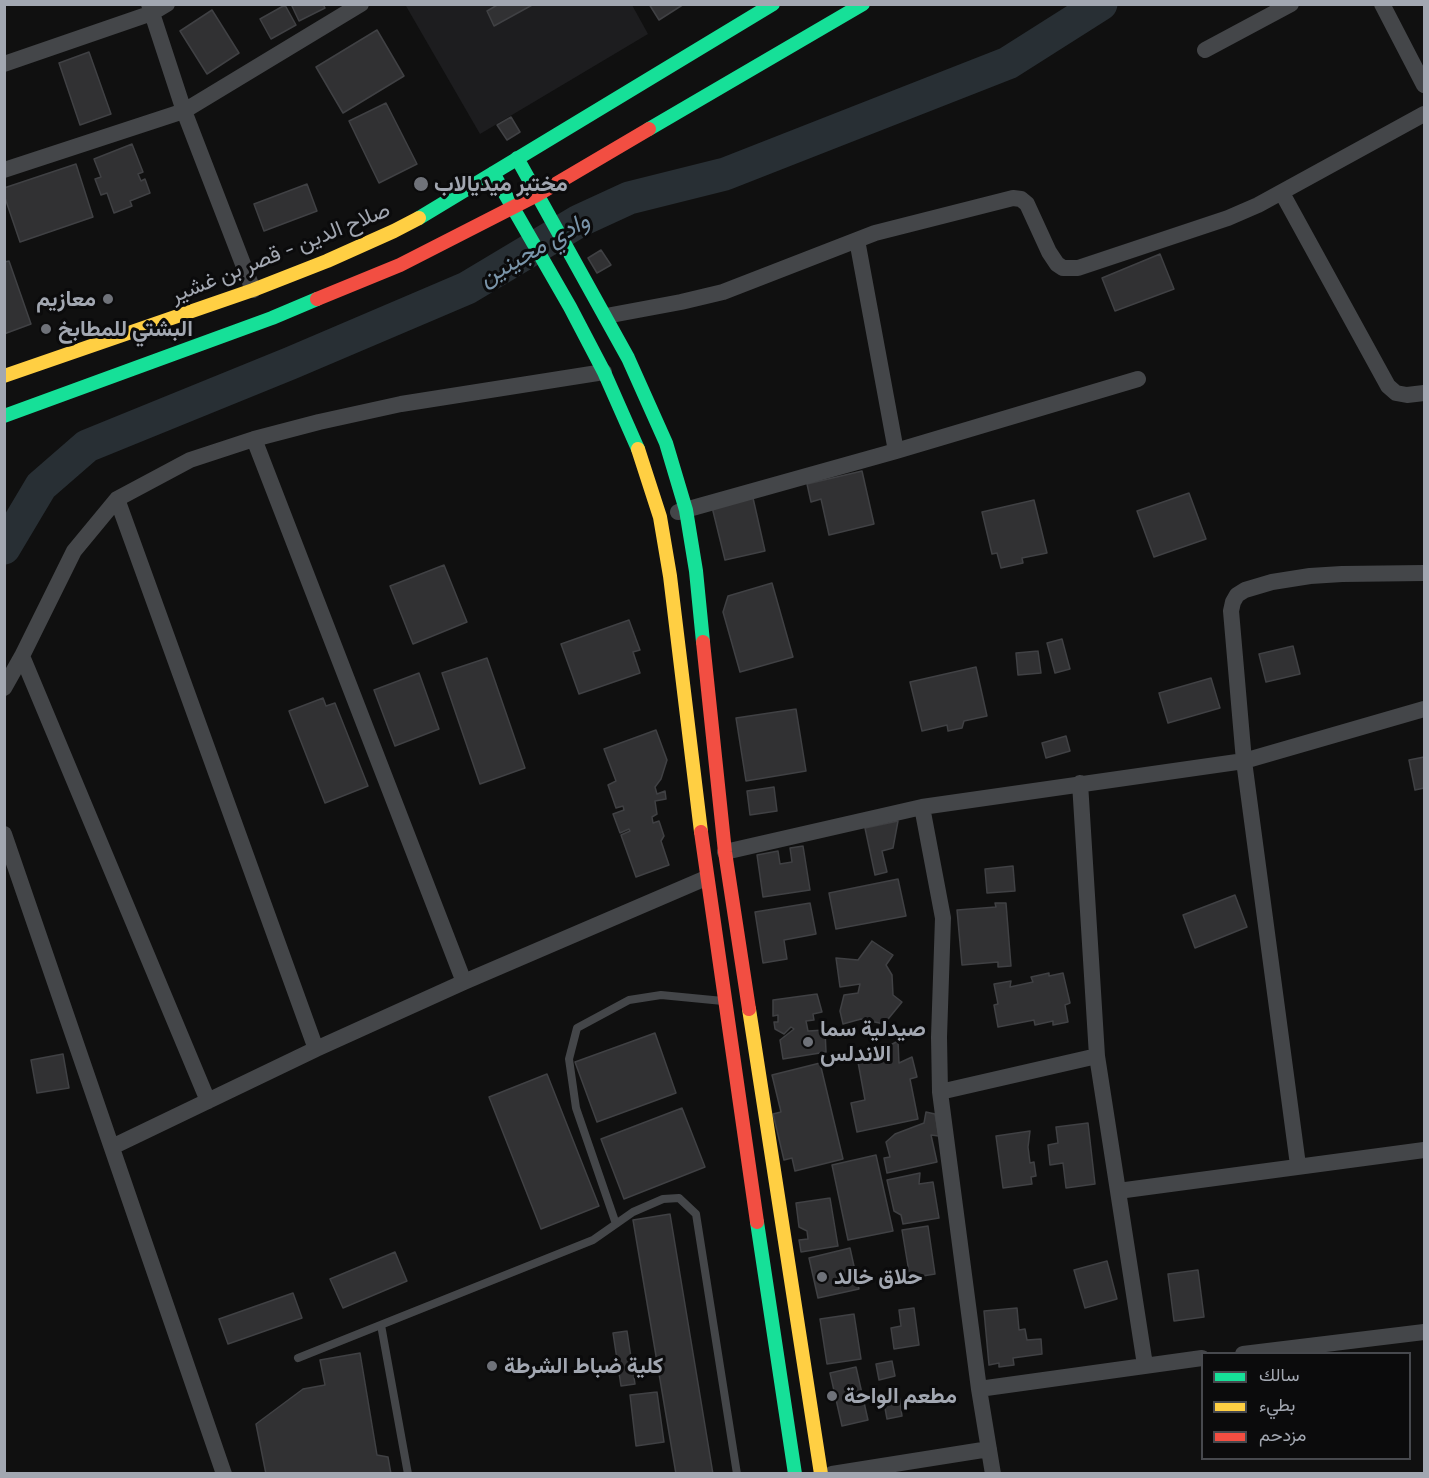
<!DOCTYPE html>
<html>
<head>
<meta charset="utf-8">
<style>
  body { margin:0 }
  #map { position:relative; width:1429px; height:1478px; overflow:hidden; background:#101010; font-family:"Exo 2",Vazirmatn,sans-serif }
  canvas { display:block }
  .frame { position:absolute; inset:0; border:6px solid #a2a7b1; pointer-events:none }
  .legend { position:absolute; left:1201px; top:1352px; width:210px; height:108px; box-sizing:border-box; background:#0b0b0c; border:2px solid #47494e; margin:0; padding:8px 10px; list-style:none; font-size:18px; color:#a2a7b1 }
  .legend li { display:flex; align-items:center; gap:12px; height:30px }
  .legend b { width:30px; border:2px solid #47494e }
</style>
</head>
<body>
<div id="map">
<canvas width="1429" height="1478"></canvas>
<div class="frame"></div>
<ul class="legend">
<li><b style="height:8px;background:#16e098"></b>سالك</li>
<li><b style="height:8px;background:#ffcf43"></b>بطيء</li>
<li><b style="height:8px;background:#f24e42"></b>مزدحم</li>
</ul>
</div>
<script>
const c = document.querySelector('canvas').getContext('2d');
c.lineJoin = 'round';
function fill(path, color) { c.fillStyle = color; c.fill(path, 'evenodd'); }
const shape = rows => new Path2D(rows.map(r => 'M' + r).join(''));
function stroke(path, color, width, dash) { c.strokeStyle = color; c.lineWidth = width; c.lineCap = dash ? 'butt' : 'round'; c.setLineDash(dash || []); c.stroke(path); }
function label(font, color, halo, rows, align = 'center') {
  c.font = font + ' "Exo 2",Vazirmatn,sans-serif'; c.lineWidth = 6; c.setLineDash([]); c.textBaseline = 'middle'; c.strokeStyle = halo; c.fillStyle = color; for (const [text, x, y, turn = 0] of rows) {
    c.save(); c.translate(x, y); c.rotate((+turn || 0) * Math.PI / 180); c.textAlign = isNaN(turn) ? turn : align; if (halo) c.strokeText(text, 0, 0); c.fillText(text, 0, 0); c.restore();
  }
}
fill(shape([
  [409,4,632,5,648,34,480,134,406,6]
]), '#1d1d1f');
stroke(shape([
  [4,548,41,486,87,446,291,363,467,288,579,221,629,198,725,174,1008,63,1101,4]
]), '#282f34', 33);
const building = shape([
  [291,4,323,4,325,8,299,21,291,4],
  [499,4,534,4,494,26,487,11,499,4],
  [649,4,684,4,659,20,649,4],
  [285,5,296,25,271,39,260,19,285,5],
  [212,10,239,53,207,74,180,31,212,10],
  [377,30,404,76,343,113,316,67,377,30],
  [89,52,111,114,80,125,59,63,89,52],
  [386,103,417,164,379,183,349,121,386,103],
  [511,117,520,132,507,140,497,125,511,117],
  [132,144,143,172,138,174,141,181,145,179,150,193,130,201,132,206,114,213,107,193,101,195,95,179,101,177,94,159,132,144],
  [76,164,93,217,20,242,4,195,4,188,76,164],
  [307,184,317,211,264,231,254,204,307,184],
  [601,250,611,265,597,273,588,258,601,250],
  [1160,254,1174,289,1115,311,1102,278,1160,254],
  [9,261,31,324,4,334,4,262,9,261],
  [862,471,874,524,829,535,821,499,811,502,807,484,862,471],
  [1189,493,1206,539,1154,557,1137,511,1189,493],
  [753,498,765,551,725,560,712,507,753,498],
  [1034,500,1047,553,1022,558,1023,563,1001,568,997,553,992,554,982,512,1034,500],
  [444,565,467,622,413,644,390,586,444,565],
  [772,583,793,657,740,672,723,612,728,596,772,583],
  [629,620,640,650,633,652,640,673,579,694,561,644,629,620],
  [1062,639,1070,669,1055,673,1047,643,1062,639],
  [1293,646,1300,674,1266,682,1259,654,1293,646],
  [1038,651,1041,673,1018,675,1016,653,1038,651],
  [487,658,525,768,480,784,442,673,487,658],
  [976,667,987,716,964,721,962,728,948,731,947,725,922,731,910,682,976,667],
  [419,673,439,729,395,746,374,690,419,673],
  [1211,678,1220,708,1168,723,1159,693,1211,678],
  [323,698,326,706,335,703,368,786,325,803,289,711,323,698],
  [796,709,806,771,746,781,736,718,796,709],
  [656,730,667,760,661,779,655,787,657,794,665,791,666,799,655,801,657,814,652,817,653,823,659,821,664,836,661,841,669,865,636,877,621,835,630,831,629,829,620,833,613,814,624,810,623,806,616,808,608,785,616,781,604,749,656,730],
  [1066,736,1070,751,1046,758,1042,743,1066,736],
  [1424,757,1424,788,1415,790,1409,760,1424,757],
  [774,787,777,811,750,815,747,791,774,787],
  [898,821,893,848,882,851,887,872,875,875,865,828,898,821],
  [803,846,810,890,763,897,757,855,778,851,780,864,792,862,790,848,803,846],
  [1013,866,1015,891,987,893,985,869,1013,866],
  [898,879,906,916,836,929,829,893,898,879],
  [1235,895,1247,927,1195,948,1183,915,1235,895],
  [810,903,816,934,784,940,787,959,763,963,755,912,810,903],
  [995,903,1006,903,1011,966,998,967,998,962,962,965,957,910,996,907,995,903],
  [872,941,893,955,886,965,892,975,893,995,902,1002,884,1024,861,1019,843,1024,840,1011,844,995,858,993,860,984,840,987,836,958,858,960,872,941],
  [1049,973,1049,976,1063,973,1070,1003,1065,1005,1068,1022,1053,1025,1053,1021,1035,1025,1034,1020,998,1027,994,1005,998,1004,994,984,1011,981,1010,987,1033,982,1031,977,1049,973],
  [817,994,822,1012,813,1014,814,1020,806,1021,808,1031,825,1030,826,1052,783,1059,780,1040,794,1029,791,1027,784,1034,775,1029,774,1022,778,1022,778,1015,773,1016,773,1000,817,994],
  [655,1033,676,1093,597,1122,575,1062,655,1033],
  [898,1041,899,1063,912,1057,917,1077,910,1079,918,1119,857,1132,851,1103,865,1100,858,1062,898,1041],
  [63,1054,69,1088,37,1093,31,1060,63,1054],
  [820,1063,843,1159,795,1171,792,1158,784,1160,773,1114,781,1112,772,1075,820,1063],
  [547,1074,599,1206,541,1229,489,1097,547,1074],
  [682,1108,705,1167,624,1199,601,1139,682,1108],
  [926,1112,935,1114,939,1136,931,1135,937,1162,887,1173,884,1158,890,1157,886,1142,895,1134,924,1123,926,1112],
  [1088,1123,1095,1184,1066,1188,1063,1163,1050,1165,1048,1145,1058,1143,1056,1127,1088,1123],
  [1030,1131,1028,1147,1030,1163,1034,1162,1036,1176,1031,1177,1032,1184,1003,1188,996,1136,1030,1131],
  [876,1155,893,1231,848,1240,832,1165,876,1155],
  [920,1173,919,1184,933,1182,939,1218,903,1224,901,1215,894,1211,887,1180,920,1173],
  [830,1198,838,1246,801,1252,799,1240,808,1239,807,1231,799,1227,796,1203,830,1198],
  [670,1214,713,1474,676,1474,633,1220,670,1214],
  [928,1226,935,1274,910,1278,902,1230,928,1226],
  [850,1248,859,1289,818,1298,809,1258,850,1248],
  [395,1252,407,1281,343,1308,330,1279,395,1252],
  [1107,1261,1117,1299,1085,1308,1074,1270,1107,1261],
  [1198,1270,1204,1317,1174,1321,1168,1274,1198,1270],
  [293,1293,302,1318,228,1344,219,1319,293,1293],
  [914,1308,919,1345,894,1349,891,1328,901,1326,899,1310,914,1308],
  [1017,1308,1019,1330,1025,1329,1027,1340,1041,1339,1042,1354,1013,1358,1014,1365,999,1367,999,1363,989,1365,984,1311,1017,1308],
  [854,1314,861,1359,827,1364,820,1319,854,1314],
  [627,1331,635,1384,621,1386,613,1333,627,1331],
  [360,1353,377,1455,388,1457,391,1474,266,1474,256,1424,303,1389,325,1385,320,1360,360,1353],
  [892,1361,895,1376,879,1380,876,1364,892,1361],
  [856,1367,868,1420,842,1426,830,1373,856,1367],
  [657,1392,664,1442,636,1446,630,1395,657,1392],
  [899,1395,902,1416,887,1419,883,1397,899,1395]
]);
fill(building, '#313133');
stroke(building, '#404144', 1.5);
stroke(shape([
  [616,1224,576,1108,569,1059,577,1028,629,1000,661,995,723,1001],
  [381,1325,408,1474],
  [298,1358,593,1240,633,1212,663,1199,679,1198,696,1214,737,1474]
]), '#444649', 8);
stroke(shape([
  [149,4,184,111,253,290],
  [1382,4,1424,85],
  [1205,50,1291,4],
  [4,64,152,13,167,4],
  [4,170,184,111,361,4],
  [1282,193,1388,386,1396,393,1407,395,1424,393],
  [857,240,896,451],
  [606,316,681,302,723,292,875,233,1013,198,1021,199,1027,204,1049,252,1057,264,1063,268,1078,268,1228,218,1258,205,1424,114],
  [254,439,464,982],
  [117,499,316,1049],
  [678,512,896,451,1138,379],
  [22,656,208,1101],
  [4,688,22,656,74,551,117,499,190,460,254,439,319,422,401,404,604,372],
  [1080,783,1097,1056,1145,1365],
  [922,807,943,918,939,1037,940,1092,979,1389,993,1474],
  [4,834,224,1474],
  [725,852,922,807,1244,761,1424,709],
  [940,1092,1097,1056],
  [112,1147,316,1049,464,982,706,878],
  [1298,1165,1244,761,1231,611,1233,602,1237,595,1245,590,1272,582,1310,576,1342,574,1424,573],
  [1118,1191,1424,1150],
  [1243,1354,1424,1332],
  [979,1389,1202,1358],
  [832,1474,989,1449]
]), '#444649', 16);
stroke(shape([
  [649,129,863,4],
  [517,158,628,358,666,443,686,510,696,571,703,642],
  [493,173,570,307,604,372,638,449],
  [419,218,773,4],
  [4,416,272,318,317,299],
  [757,1222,795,1474]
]), '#16e098', 14);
stroke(shape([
  [4,376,253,290,327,261,394,231,419,218],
  [638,449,660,517,670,576,701,832],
  [749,1009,821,1474]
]), '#ffcf43', 14);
stroke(shape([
  [317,299,400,265,537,195,649,129],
  [703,642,725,852,749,1009],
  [701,832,757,1222]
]), '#f24e42', 14);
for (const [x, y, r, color] of [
  [421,184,8,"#6f7279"],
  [108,299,6,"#6f7279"],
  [46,329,6,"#6f7279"],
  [808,1042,6,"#6f7279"],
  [822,1277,6,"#6f7279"],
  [492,1366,6,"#6f7279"],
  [832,1396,6,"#6f7279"]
]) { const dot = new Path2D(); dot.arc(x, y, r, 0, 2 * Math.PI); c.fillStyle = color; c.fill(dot); stroke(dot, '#0b0b0c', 2); }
label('bold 22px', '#a2a7b1', '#0b0b0c', [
  ["مختبر ميديالاب",434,184],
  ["معازيم",96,299,"right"],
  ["البشتي للمطابخ",58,329],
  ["صيدلية سما",820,1029],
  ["الاندلس",820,1054],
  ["حلاق خالد",834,1277],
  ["كلية ضباط الشرطة",504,1366],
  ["مطعم الواحة",844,1396]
], 'left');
label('22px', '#a2a7b1', '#0b0b0c', [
  ["صلاح الدين - قصر بن غشير",280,252,-22]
]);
label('italic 24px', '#7a95aa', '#0b0b0c', [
  ["وادي مجينين",534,249,-30]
]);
</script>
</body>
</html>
